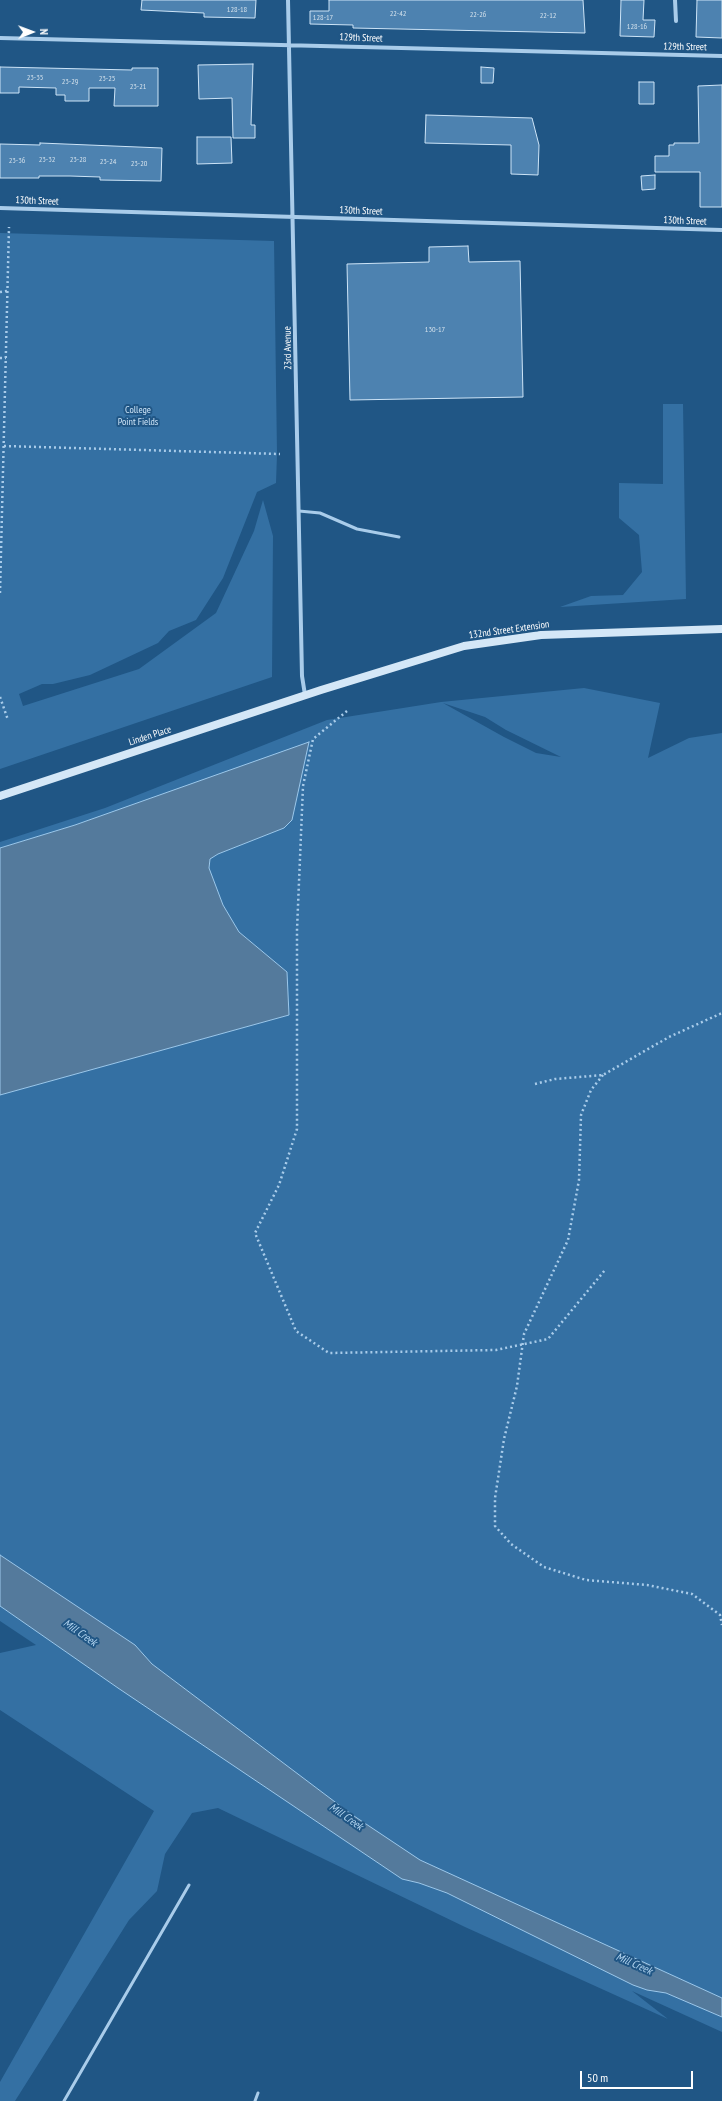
<!DOCTYPE html>
<html>
<head>
<meta charset="utf-8">
<style>
  body { margin:0 }
  #map { position:relative; width:722px; height:2101px; overflow:hidden; background:#205685; font-family:"PT Sans Narrow",sans-serif }
  canvas { display:block }
  .north { position:absolute; left:12px; top:12px; width:40px; height:40px; -webkit-text-stroke:3px #205685; paint-order:stroke; rotate:89deg; font-size:11px; font-weight:700; line-height:16px; text-align:center; color:#fff }
  .north::after { content:''; display:block; margin:auto; width:14px; height:18px; background:#fff; clip-path:polygon(50% 0,100% 100%,50% 72%,0 100%) }
  .scale { position:absolute; left:580px; top:2071px; width:113px; height:18px; box-sizing:border-box; border:2px solid #fff; border-top:0; padding-left:5px; font-size:12px; line-height:14px; white-space:nowrap; color:#fff; -webkit-text-stroke:3px #205685; paint-order:stroke }
</style>
</head>
<body>
<div id="map">
<canvas width="722" height="2101"></canvas>
<div class="north">N</div>
<div class="scale">50 m</div>
</div>
<script>
const c = document.querySelector('canvas').getContext('2d');
c.lineJoin = 'round';
function fill(path, color) { c.fillStyle = color; c.fill(path, 'evenodd'); }
const shape = rows => new Path2D(rows.map(r => 'M' + r).join(''));
function stroke(path, color, width, dash) { c.strokeStyle = color; c.lineWidth = width; c.lineCap = dash ? 'butt' : 'round'; c.setLineDash(dash || []); c.stroke(path); }
function label(font, color, halo, rows, align = 'center') {
  c.font = font + ' "PT Sans Narrow",sans-serif'; c.lineWidth = 4; c.setLineDash([]); c.textBaseline = 'middle'; c.strokeStyle = halo; c.fillStyle = color; for (const [text, x, y, turn = 0] of rows) {
    c.save(); c.translate(x, y); c.rotate((+turn || 0) * Math.PI / 180); c.textAlign = isNaN(turn) ? turn : align; if (halo) c.strokeText(text, 0, 0); c.fillText(text, 0, 0); c.restore();
  }
}
fill(shape([
  [0,233,274,241,277,454,276,483,257,492,223,578,196,620,169,631,158,643,90,675,53,684,42,684,19,694,23,706,139,669,216,613,254,531,263,500,273,536,272,677,0,769],
  [663,404,683,404,686,599,560,607,591,596,623,595,642,572,639,535,619,518,619,483,663,484],
  [584,688,660,703,648,758,689,738,722,733,722,1998,420,1861,351,1814,152,1664,135,1645,0,1555,0,1095,289,1015,287,972,239,932,223,905,209,869,210,859,218,854,284,828,308,743,75,825,0,848,0,842,105,808,327,720,441,702],
  [443,703,485,717,506,730,561,757,536,753,504,737],
  [0,1606,118,1688,402,1879,419,1883,447,1893,647,1990,666,1992,722,2017,722,2032,632,1991,668,2019,465,1927,218,1808,192,1813,165,1854,157,1891,129,1920,15,2101,0,2101,0,2082,154,1811,0,1710,0,1653,36,1645,0,1621]
]), '#3470a3');
const water = shape([
  [309,742,292,820,284,828,218,854,210,859,209,868,223,905,239,932,287,972,289,1015,0,1095,0,848,75,825,309,742],
  [0,1555,135,1645,152,1664,351,1814,420,1860,722,1998,722,2017,666,1993,647,1990,633,1985,447,1893,419,1883,402,1879,118,1688,0,1606,0,1555]
]);
fill(water, '#547a9c');
stroke(water, '#9cc8eb', 1);
const building = shape([
  [142,0,256,0,255,18,204,17,204,13,141,10,142,0],
  [329,0,583,0,585,33,353,28,353,25,310,24,310,11,329,11,329,0],
  [621,0,644,0,643,20,655,20,654,37,620,36,621,0],
  [697,0,722,0,722,38,696,37,697,0],
  [253,64,251,125,255,125,255,138,233,138,232,98,199,99,198,65,253,64],
  [0,67,132,70,132,68,158,68,158,106,114,106,115,88,89,88,89,101,65,101,65,95,56,95,56,88,19,87,19,93,0,93,0,67],
  [481,67,494,68,493,83,481,83,481,67],
  [639,82,654,82,654,104,639,104,639,82],
  [722,85,722,207,700,207,700,172,655,172,655,156,669,156,669,145,674,145,674,143,699,143,698,86,722,85],
  [426,115,532,118,539,145,538,175,511,174,511,145,425,143,426,115],
  [197,137,231,137,232,163,197,164,197,137],
  [40,143,162,148,161,181,100,180,100,177,70,176,39,176,39,178,0,178,0,144,40,145,40,143],
  [655,175,655,189,642,190,641,176,655,175],
  [468,246,469,262,520,261,523,397,350,400,347,264,429,262,429,247,468,246]
]);
fill(building, '#4d82b0');
stroke(building, '#cde4f7', 1);
stroke(shape([
  [0,292,7,291],
  [0,358,6,358],
  [4,446,280,454],
  [0,593,9,227],
  [0,697,8,720],
  [347,711,313,739,303,786,297,930,297,1129,279,1185,255,1233,296,1331,329,1353,496,1350,548,1339,605,1270],
  [603,1075,591,1090,581,1115,579,1180,568,1240,524,1334,517,1386,504,1439,495,1498,495,1526,511,1544,544,1567,586,1580,647,1585,692,1594,720,1615,722,1625],
  [535,1084,555,1079,603,1075,669,1037,722,1013]
]), '#a9ccea', 2.5, [2, 3]);
stroke(shape([
  [299,511,320,513,357,529,399,537],
  [64,2101,189,1885],
  [255,2101,258,2093]
]), '#a9ccea', 3);
stroke(shape([
  [288,0,302,676,305,695],
  [675,0,676,21],
  [0,38,722,56],
  [0,208,722,230]
]), '#a9ccea', 4);
stroke(shape([
  [0,796,321,690,464,646,541,635,722,629]
]), '#d4e7f7', 8);
label('8px', '#d2e0eb', null, [
  ["128-18",237,10],
  ["22-42",398,14],
  ["22-26",478,15],
  ["22-12",548,16],
  ["128-17",323,18],
  ["128-16",637,27],
  ["23-35",35,78],
  ["23-25",107,79],
  ["23-29",70,82],
  ["23-21",138,87],
  ["23-32",47,160],
  ["23-28",78,160],
  ["23-36",17,161],
  ["23-24",108,162],
  ["23-20",139,164],
  ["130-17",435,330]
]);
label('10px', '#fff', '#205685', [
  ["129th Street",361,38,2],
  ["129th Street",685,47,1],
  ["130th Street",37,201,2],
  ["130th Street",361,211,2],
  ["130th Street",685,221,2],
  ["23rd Avenue",288,348,-91],
  ["132nd Street Extension",509,630,-8],
  ["Linden Place",150,736,-18]
]);
label('10px', '#cde4f7', '#205685', [
  ["College",138,410],
  ["Point Fields",138,422]
]);
label('italic 11px', '#b4d6f1', '#205685', [
  ["Mill Creek",80,1633,35],
  ["Mill Creek",346,1817,35],
  ["Mill Creek",634,1964,24]
]);
</script>
</body>
</html>
